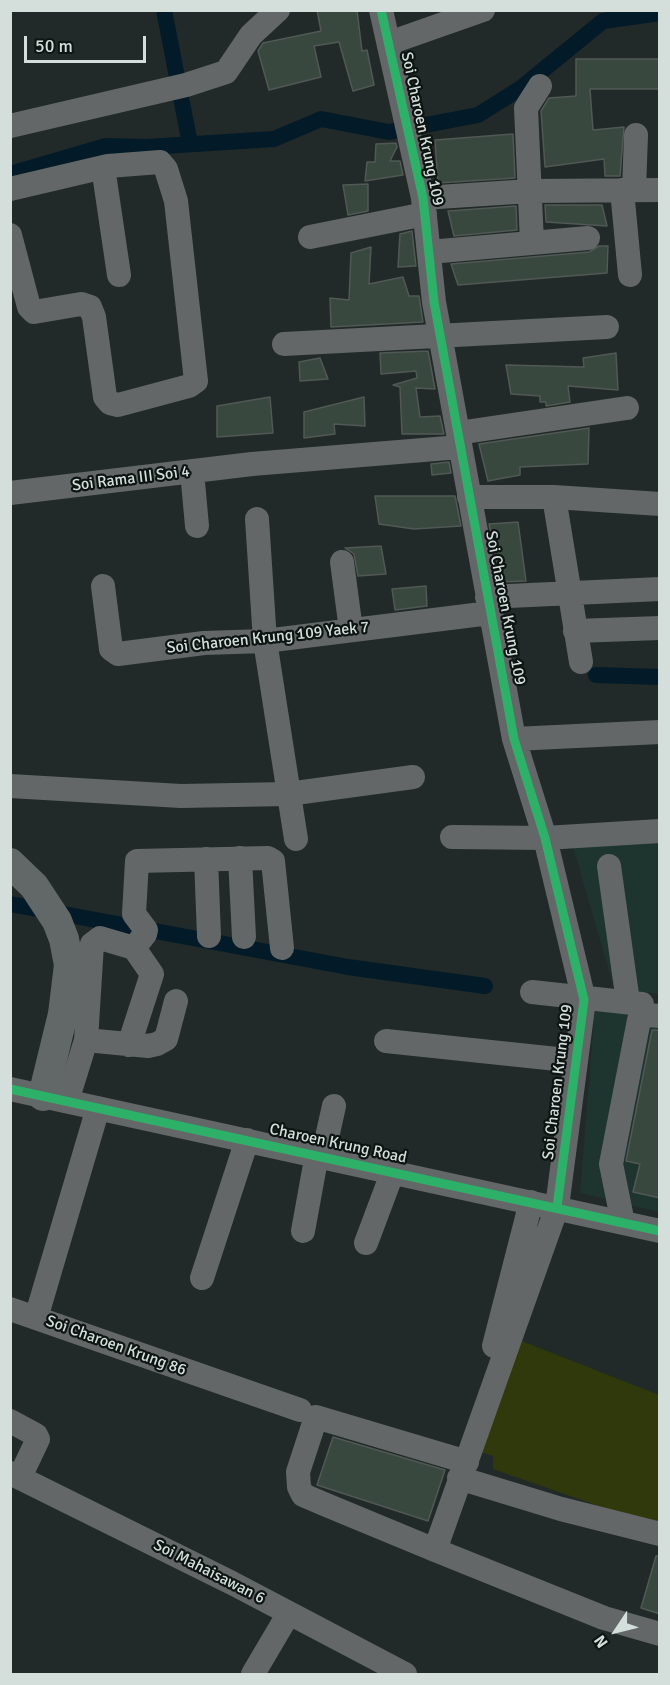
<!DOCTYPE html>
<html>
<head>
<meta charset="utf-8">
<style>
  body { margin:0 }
  #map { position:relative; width:670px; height:1685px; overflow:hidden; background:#212a28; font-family:Signika,sans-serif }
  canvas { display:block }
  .frame { position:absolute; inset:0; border:12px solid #d4dfdc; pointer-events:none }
  .north { position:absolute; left:586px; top:1601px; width:60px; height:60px; -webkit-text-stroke:4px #0d1412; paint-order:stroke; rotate:235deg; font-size:16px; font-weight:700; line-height:24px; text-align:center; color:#d4dfdc }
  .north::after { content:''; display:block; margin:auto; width:21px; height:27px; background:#d4dfdc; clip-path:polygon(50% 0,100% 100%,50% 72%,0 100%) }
  .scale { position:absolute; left:24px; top:36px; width:122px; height:27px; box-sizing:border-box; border:3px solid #d4dfdc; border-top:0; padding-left:8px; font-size:18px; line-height:21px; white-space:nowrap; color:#d4dfdc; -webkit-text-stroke:4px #0d1412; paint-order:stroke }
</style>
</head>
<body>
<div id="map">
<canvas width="670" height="1685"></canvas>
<div class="frame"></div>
<div class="north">N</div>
<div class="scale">50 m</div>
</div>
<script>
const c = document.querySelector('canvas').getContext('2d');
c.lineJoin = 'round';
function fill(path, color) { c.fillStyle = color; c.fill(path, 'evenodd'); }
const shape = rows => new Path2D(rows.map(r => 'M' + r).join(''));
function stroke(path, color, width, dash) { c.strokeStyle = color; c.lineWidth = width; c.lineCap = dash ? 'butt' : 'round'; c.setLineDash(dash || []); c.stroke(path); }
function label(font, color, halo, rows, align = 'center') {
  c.font = font + ' Signika,sans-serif'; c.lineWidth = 4.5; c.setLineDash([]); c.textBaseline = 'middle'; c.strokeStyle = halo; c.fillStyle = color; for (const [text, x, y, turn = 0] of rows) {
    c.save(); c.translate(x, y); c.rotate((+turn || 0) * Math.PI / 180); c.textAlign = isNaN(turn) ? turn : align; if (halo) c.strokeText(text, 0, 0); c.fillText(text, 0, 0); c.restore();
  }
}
fill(shape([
  [659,828,659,994,614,988,568,830],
  [595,1007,659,1015,659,1212,580,1193]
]), '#1d342f');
fill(shape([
  [519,1340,659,1395,659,1523,613,1511,493,1469,493,1456,478,1451]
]), '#30390b');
stroke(shape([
  [164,10,190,144],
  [10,174,106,146,147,147,274,139,321,119,389,132,478,115,521,88,603,21,660,13],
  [596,675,660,677],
  [10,904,348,967,485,986]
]), '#031a28', 16);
const building = shape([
  [317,10,357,10,362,51,367,50,374,85,353,91,339,42,314,46,321,77,269,90,258,51,263,43,321,31,317,10],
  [576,59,660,59,660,89,590,89,593,130,624,127,620,176,605,176,604,159,545,167,541,111,549,98,576,96,576,59],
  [513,134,515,178,438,183,435,140,513,134],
  [396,143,397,147,390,161,400,161,403,175,365,181,367,162,375,162,376,144,396,143],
  [368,184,368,211,348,215,343,185,368,184],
  [545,205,602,205,607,226,546,222,545,205],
  [516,206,517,230,454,236,448,211,516,206],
  [412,231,416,266,398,267,400,234,412,231],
  [599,246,608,246,607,273,458,285,451,264,589,252,599,246],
  [371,247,369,284,403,277,409,296,419,296,423,322,331,327,330,298,349,300,351,253,371,247],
  [428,351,435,389,416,388,420,417,440,416,444,434,402,434,400,387,393,385,417,378,416,371,381,374,380,353,428,351],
  [616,353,618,390,568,386,570,402,546,406,546,402,540,402,540,396,511,394,506,365,584,367,583,358,616,353],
  [320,358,328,379,300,381,299,362,320,358],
  [270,397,273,433,217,437,217,406,270,397],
  [364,397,365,426,334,424,335,434,304,438,304,412,364,397],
  [589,428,588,464,520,467,520,475,488,481,479,444,589,428],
  [449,462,451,473,432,475,431,464,449,462],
  [375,496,455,496,461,526,414,529,379,524,375,496],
  [518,522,526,581,500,582,489,524,518,522],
  [381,546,386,574,358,576,354,554,345,548,381,546],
  [426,586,427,606,395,610,392,589,426,586],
  [652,1030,660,1030,660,1198,633,1192,640,1164,626,1161,652,1030],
  [333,1437,445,1470,428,1521,317,1485,333,1437],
  [656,1556,660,1556,660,1614,641,1608,656,1556]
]);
fill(building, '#39483f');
stroke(building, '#515855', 1.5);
stroke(shape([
  [381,10,423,198,434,302,514,739,545,838,584,1000,557,1207,435,1550],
  [389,43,483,10],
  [10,126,186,85,226,72,251,35,278,10],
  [103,167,119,275],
  [10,189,108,166,160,162,166,169,176,201,196,381,189,386,118,405,110,403,105,397,94,317,90,307,81,304,34,312,29,307,10,235],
  [622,190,630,275],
  [634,190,636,135],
  [423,198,530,191,660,190],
  [310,237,425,214],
  [532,243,526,108,540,86],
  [429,252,588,238],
  [284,344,607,327],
  [458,433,627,408],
  [192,471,197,526],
  [10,493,252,464,460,447],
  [469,497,554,497,660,504],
  [554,497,581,662],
  [257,519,265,641,296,839],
  [342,562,351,630],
  [103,586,111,649,118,654,204,643,265,641,490,613],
  [487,597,660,589],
  [575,631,660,628],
  [514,739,660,732],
  [10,786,181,796,288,794,413,777],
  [452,837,545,838,660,831],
  [240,858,244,937],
  [206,859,209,936],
  [609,866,628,1002],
  [532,992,642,1004],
  [86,1040,148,1046,157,1044,166,1039,176,1001],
  [386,1041,576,1061],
  [129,1045,152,974,134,948],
  [10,1089,660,1231],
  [67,1101,86,1040,92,944,100,938,134,948,145,934,146,930,134,914,137,861,268,858,273,861,282,948],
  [323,1155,334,1106],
  [623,1223,611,1164,639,1020,648,1015,660,1016],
  [303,1231,317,1154],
  [366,1243,393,1171],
  [202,1278,247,1140],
  [10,1309,300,1410],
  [36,1318,98,1108],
  [494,1346,531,1202],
  [10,1421,36,1435,38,1439,20,1477],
  [467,1462,316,1417,298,1472,299,1487,303,1495,324,1504,435,1550,604,1618,660,1634],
  [10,1473,232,1583,405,1674],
  [459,1478,561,1509,660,1534],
  [253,1674,289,1613]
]), '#636768', 24);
stroke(shape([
  [10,863,34,886,57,921,64,939,69,965,63,1014,43,1096]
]), '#626868', 30);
stroke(shape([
  [381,10,423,198,434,302,514,739,545,838,584,1000,557,1207],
  [10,1089,660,1231]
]), '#2db169', 9);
label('16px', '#d4dfdc', '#0d1412', [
  ["Soi Charoen Krung 109",422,129,78],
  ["Soi Rama III Soi 4",131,479,-7],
  ["Soi Charoen Krung 109",505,608,79],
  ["Soi Charoen Krung 109 Yaek 7",268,638,-6],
  ["Soi Charoen Krung 109",558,1082,-83],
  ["Charoen Krung Road",338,1144,12],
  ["Soi Charoen Krung 86",116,1346,20],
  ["Soi Mahaisawan 6",209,1572,27]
]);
</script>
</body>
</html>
